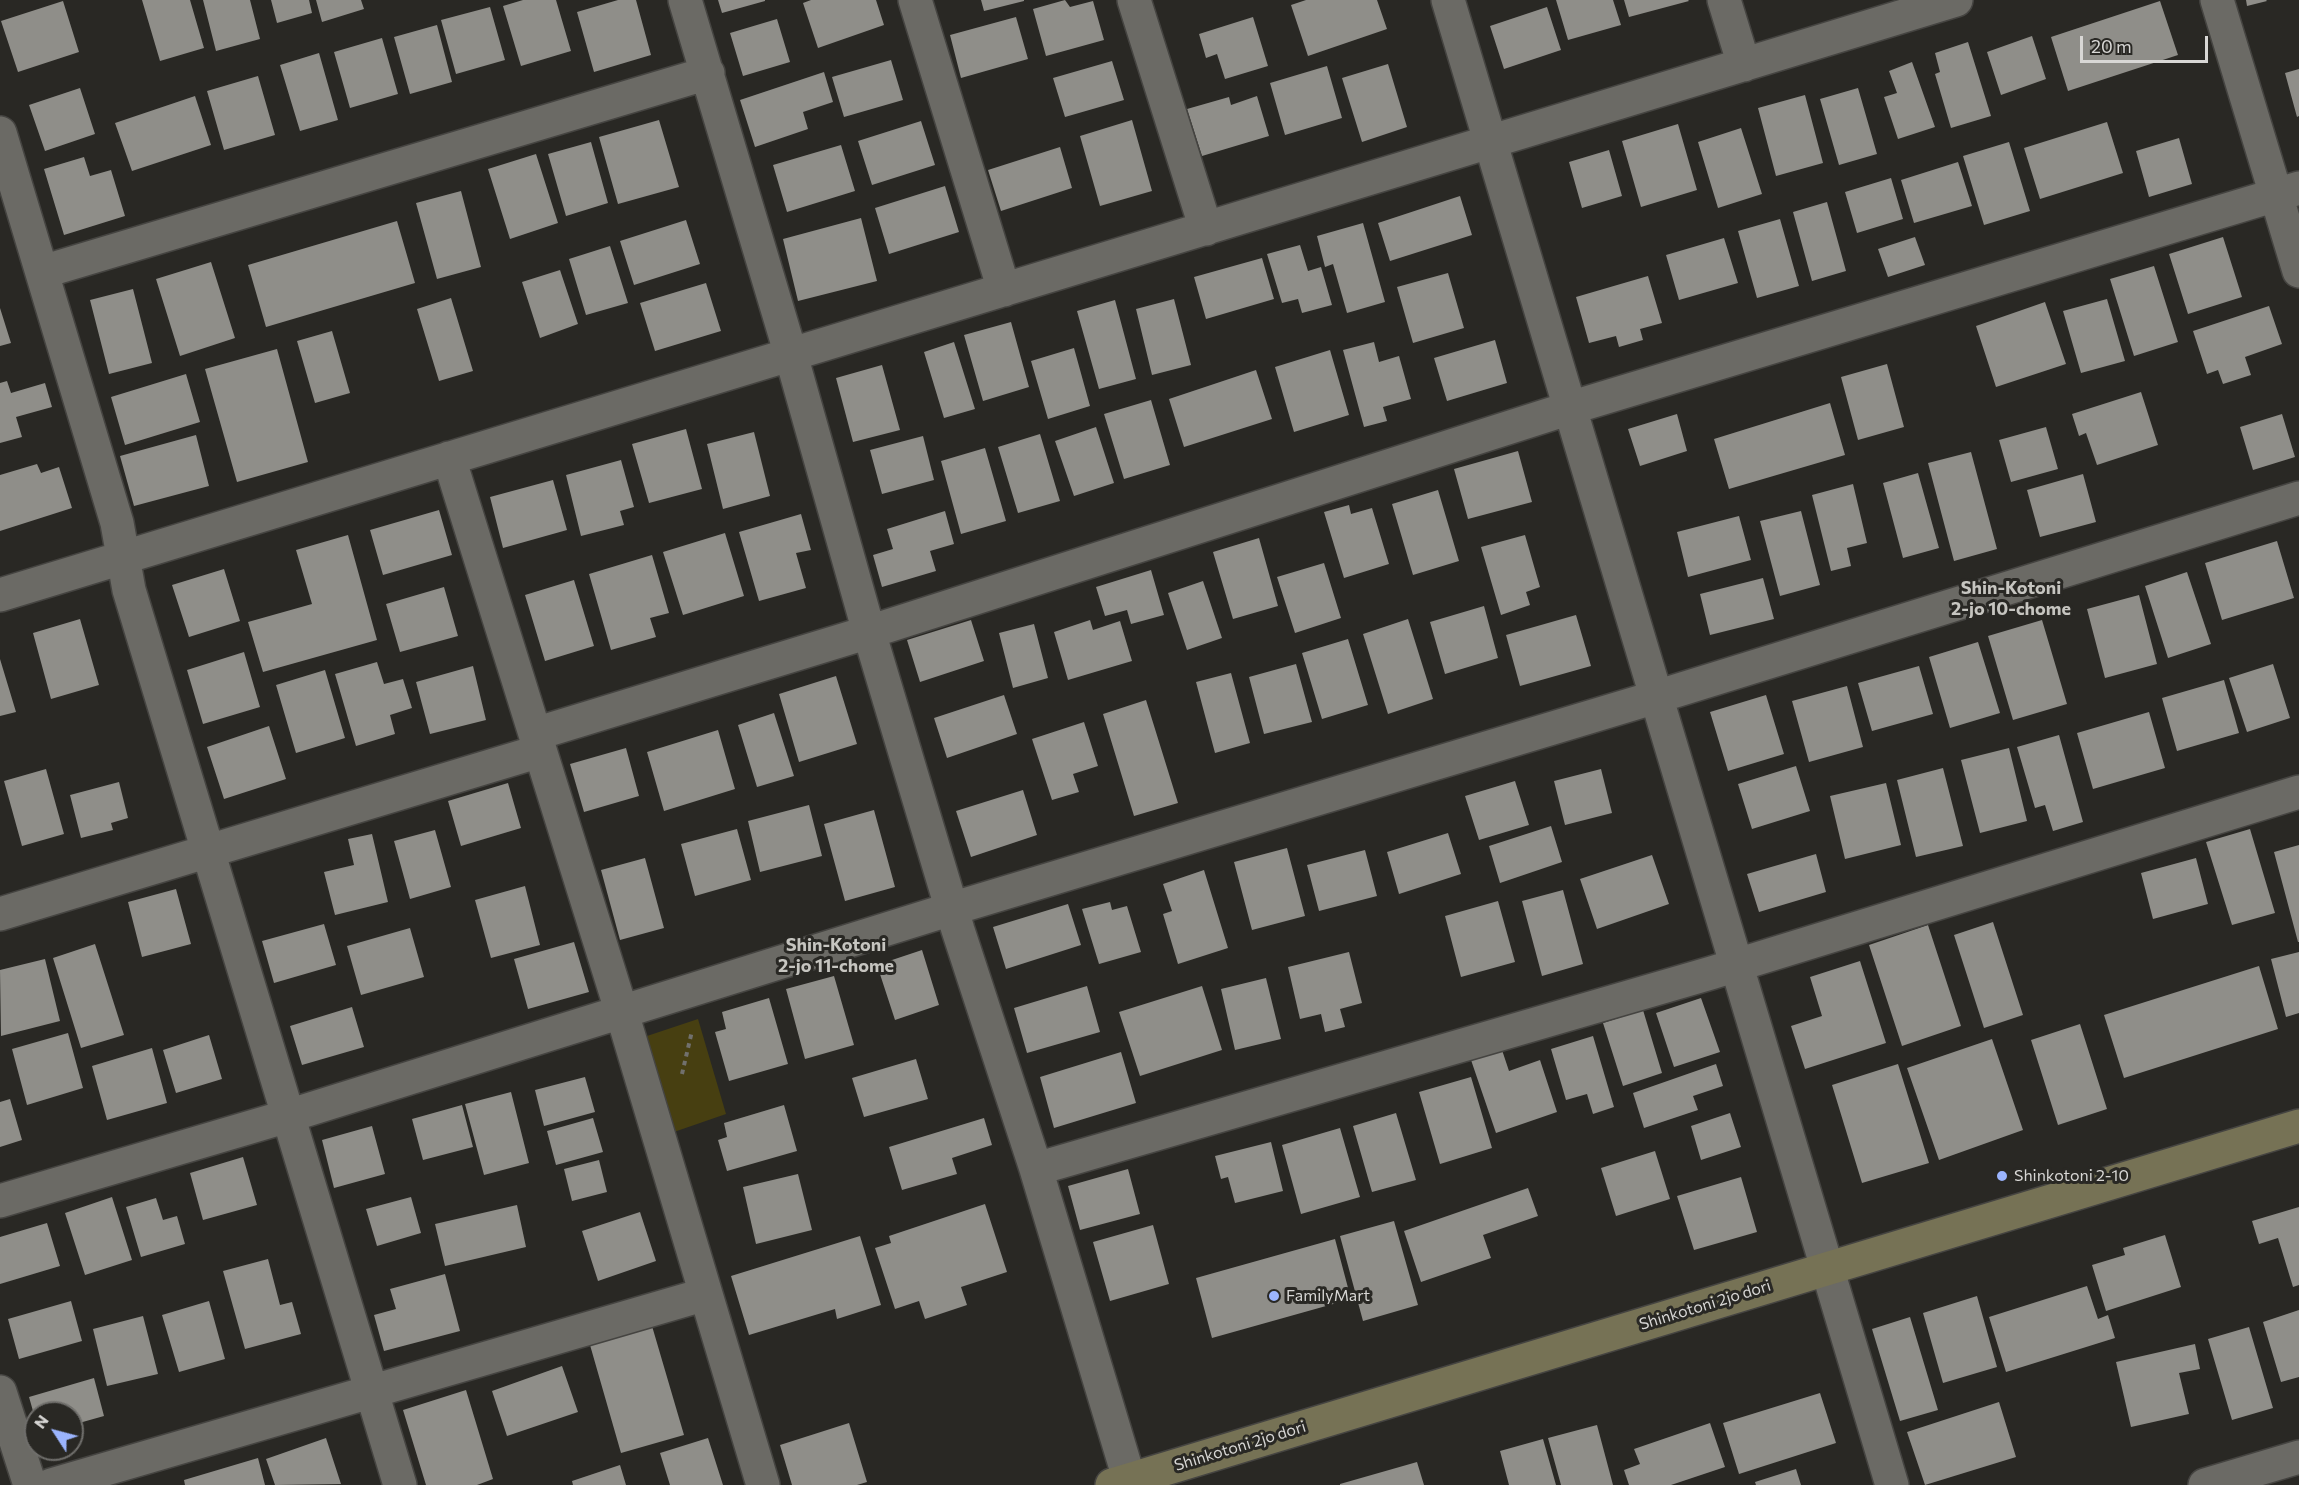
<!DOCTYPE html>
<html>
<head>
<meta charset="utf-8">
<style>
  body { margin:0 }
  #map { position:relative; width:2299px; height:1485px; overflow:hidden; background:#292824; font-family:Commissioner,sans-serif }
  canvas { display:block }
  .north { position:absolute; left:24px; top:1401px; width:60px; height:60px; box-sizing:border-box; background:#292824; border:2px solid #6f6e6b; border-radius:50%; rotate:306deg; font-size:16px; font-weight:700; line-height:24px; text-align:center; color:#d8d7d5 }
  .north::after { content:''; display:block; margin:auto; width:21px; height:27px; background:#9bb4fd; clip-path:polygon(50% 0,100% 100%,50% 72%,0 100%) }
  .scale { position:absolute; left:2080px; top:36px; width:128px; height:27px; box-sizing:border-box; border:3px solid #d8d7d5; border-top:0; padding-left:8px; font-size:18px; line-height:21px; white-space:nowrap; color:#d8d7d5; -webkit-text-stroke:4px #292824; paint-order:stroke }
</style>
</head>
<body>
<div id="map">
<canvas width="2299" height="1485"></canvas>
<div class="north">N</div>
<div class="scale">20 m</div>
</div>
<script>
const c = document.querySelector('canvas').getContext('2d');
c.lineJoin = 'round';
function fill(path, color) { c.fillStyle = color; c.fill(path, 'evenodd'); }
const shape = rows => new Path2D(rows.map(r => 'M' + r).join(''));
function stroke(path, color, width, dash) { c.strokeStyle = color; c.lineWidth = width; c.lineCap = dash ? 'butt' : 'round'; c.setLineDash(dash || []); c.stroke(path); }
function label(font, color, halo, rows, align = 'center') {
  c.font = font + ' Commissioner,sans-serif'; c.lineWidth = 6; c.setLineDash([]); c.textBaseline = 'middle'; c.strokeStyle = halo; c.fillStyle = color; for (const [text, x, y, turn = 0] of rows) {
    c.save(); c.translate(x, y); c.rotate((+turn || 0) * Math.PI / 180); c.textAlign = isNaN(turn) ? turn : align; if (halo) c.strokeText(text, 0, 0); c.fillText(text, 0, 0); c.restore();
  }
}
fill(shape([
  [698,1019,726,1114,674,1132,647,1036]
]), '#473f11');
fill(shape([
  [142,0,190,0,204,48,160,61],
  [203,0,250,0,260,39,216,51],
  [271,0,309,0,312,13,277,23],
  [316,0,361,0,364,9,322,22],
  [523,0,556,0,571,51,521,66,503,6],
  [618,0,636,0,651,55,594,72,577,12],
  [718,0,765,0,765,1,722,13],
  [811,0,876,0,884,25,818,48,803,3],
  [981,0,1024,0,1024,1,984,11],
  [1065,0,1070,7,1093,1,1104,40,1046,56,1033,9],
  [1306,0,1377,0,1387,29,1308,56,1291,5],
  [1556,0,1613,0,1621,25,1568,40],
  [1624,0,1688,0,1689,1,1629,17],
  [2246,0,2266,0,2267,1,2247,6],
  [63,1,79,52,18,72,1,21],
  [2160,1,2178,55,2068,91,2051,37],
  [490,7,505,60,456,74,441,20],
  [1547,7,1561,50,1504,69,1490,26],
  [1016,17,1028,59,961,78,950,35],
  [1253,17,1268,66,1225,79,1217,54,1206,58,1199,34],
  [777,19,790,62,743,76,730,33],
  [437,25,452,82,410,94,394,37],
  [2032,36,2046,79,2001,95,1987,52],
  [382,38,398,94,350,108,334,52],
  [1968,42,1991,116,1951,128,1935,74,1940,72,1935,53],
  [319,53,338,120,300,131,280,65],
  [891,60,903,100,844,117,832,77],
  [1112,61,1124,100,1065,117,1053,78],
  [1912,62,1935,127,1898,139,1884,97,1897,93,1889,71],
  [1388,64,1407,127,1362,142,1342,78],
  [1327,66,1342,118,1285,135,1270,83],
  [2299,69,2299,116,2297,117,2285,73],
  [824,72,833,102,803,112,808,129,755,147,740,100],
  [258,76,275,135,224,150,207,91],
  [80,88,95,134,45,151,29,105],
  [1858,88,1877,154,1839,165,1820,99],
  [1805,95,1823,163,1776,176,1758,108],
  [195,96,211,145,132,171,115,123],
  [1257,96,1269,136,1202,156,1187,109,1229,97,1231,105],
  [659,120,679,187,618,204,599,137],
  [1132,120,1152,191,1100,206,1080,136],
  [921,121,935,165,872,185,858,141],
  [2107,122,2123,173,2040,199,2024,148],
  [1678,124,1697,190,1641,207,1622,141],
  [1741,128,1762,194,1718,208,1698,142],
  [2179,138,2192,184,2149,197,2136,151],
  [591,142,608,203,566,216,548,154],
  [2009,142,2030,211,1984,225,1963,156],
  [841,145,855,191,787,212,773,165],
  [1060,147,1072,188,1001,211,988,170],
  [1609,150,1622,196,1582,208,1569,162],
  [536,154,558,223,510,239,488,169],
  [84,157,90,176,111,170,125,216,64,235,44,169],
  [1958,162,1972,206,1914,223,1901,180],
  [1891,178,1903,219,1857,233,1845,192],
  [945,186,959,232,889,254,875,208],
  [461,191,481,267,437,279,416,203],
  [1460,196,1472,235,1390,261,1378,223],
  [1827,202,1846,271,1812,281,1793,212],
  [861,218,877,281,798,301,783,239],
  [1780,219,1799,286,1757,298,1738,231],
  [686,220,700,264,634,285,620,241],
  [397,221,415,283,266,327,248,265],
  [1363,223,1385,302,1347,313,1333,264,1325,267,1317,236],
  [1915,237,1925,265,1888,277,1878,249],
  [2223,237,2242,297,2188,314,2169,254],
  [1724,238,1738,283,1679,300,1666,255],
  [1300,245,1308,271,1321,267,1332,305,1302,313,1298,299,1282,303,1267,254],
  [610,246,628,303,586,315,569,259],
  [1262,258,1274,299,1206,319,1194,277],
  [211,262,235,338,180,356,156,279],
  [2154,266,2178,342,2134,356,2110,279],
  [560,270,578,324,540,338,522,282],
  [1448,273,1464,328,1413,343,1397,287],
  [1648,276,1662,323,1640,329,1643,340,1619,347,1616,336,1589,343,1576,297],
  [706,283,721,331,655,351,640,303],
  [133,289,152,363,109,374,90,300],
  [451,298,473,371,439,381,417,309],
  [1174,299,1191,365,1152,375,1136,309],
  [2107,299,2125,361,2081,373,2063,311],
  [1115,300,1136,379,1099,389,1077,311],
  [2045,302,2066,364,1996,387,1976,326],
  [2269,306,2282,344,2245,357,2251,375,2223,384,2218,370,2207,374,2193,331],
  [0,308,11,343,0,346],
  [1011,322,1029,387,983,401,964,335],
  [332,331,350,393,315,403,297,341],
  [1495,340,1507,383,1447,401,1434,358],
  [954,342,975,409,944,418,924,352],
  [1374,342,1379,362,1399,356,1411,399,1383,407,1387,421,1364,427,1343,350],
  [1074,348,1090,406,1048,419,1031,361],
  [277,349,308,462,237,482,205,369],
  [1330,350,1349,415,1294,432,1275,367],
  [1887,364,1904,427,1858,440,1841,377],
  [882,365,900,430,853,442,836,378],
  [1256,370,1272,419,1184,447,1169,399],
  [186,374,200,422,125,445,111,397],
  [7,381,11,393,45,383,52,407,16,417,22,437,0,443,0,383],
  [2141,392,2158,445,2097,465,2086,433,2079,436,2072,414],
  [1151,400,1170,465,1124,479,1104,414],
  [1830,403,1845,455,1729,489,1714,439],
  [1677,414,1687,451,1640,466,1628,429],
  [2282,414,2295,457,2253,470,2240,427],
  [1096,427,1114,483,1074,496,1055,441],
  [2046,427,2058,469,2011,482,1999,440],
  [686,429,702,489,649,503,632,444],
  [754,432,770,496,723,509,707,444],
  [1040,434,1060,501,1018,513,998,447],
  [196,435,209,486,134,506,120,456],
  [923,436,934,480,882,494,870,450],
  [985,448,1006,521,961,534,941,461],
  [1518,451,1532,502,1468,519,1454,469],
  [1971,452,1997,549,1954,561,1928,463],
  [621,460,634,507,620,511,624,525,581,536,566,475],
  [37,464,41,473,59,467,72,508,0,531,0,475],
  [1918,473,1939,548,1903,558,1883,483],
  [2083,474,2096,522,2040,537,2027,490],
  [553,480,567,530,503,548,490,497],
  [1853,484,1867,543,1847,548,1851,566,1831,571,1812,495],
  [1438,490,1459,561,1413,575,1392,504],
  [1349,505,1351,514,1372,508,1389,564,1344,578,1324,512],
  [439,510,452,555,383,575,370,530],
  [945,511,954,544,930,551,936,571,882,587,873,555,893,549,887,529],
  [1801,511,1820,585,1780,596,1760,521],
  [801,514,811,550,796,553,806,588,759,601,739,532],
  [1739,516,1751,560,1688,577,1677,532],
  [725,533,744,596,683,615,663,552],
  [348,535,377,640,263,672,248,622,312,604,296,550],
  [1525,535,1540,587,1526,592,1530,605,1501,615,1481,547],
  [1259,538,1278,606,1233,619,1213,552],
  [2277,541,2294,598,2222,620,2205,563],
  [652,555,669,613,650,618,656,637,611,650,589,574],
  [1324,563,1341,618,1295,633,1277,577],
  [224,569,240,621,189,637,172,585],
  [1151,570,1164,615,1131,624,1127,610,1105,616,1096,587],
  [2187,572,2211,644,2168,658,2145,586],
  [1763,578,1774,619,1710,635,1700,594],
  [574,580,594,646,545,661,525,595],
  [1203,581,1222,638,1187,650,1168,593],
  [444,587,458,636,400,652,386,604],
  [2139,595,2157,664,2105,678,2087,609],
  [1484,606,1498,658,1445,674,1430,622],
  [1576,615,1591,666,1520,686,1506,635],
  [80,619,99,685,51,699,33,633],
  [1408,619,1433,699,1388,714,1363,634],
  [971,620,984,661,920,682,907,640],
  [1090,620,1093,630,1120,621,1132,661,1068,680,1054,632],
  [2042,620,2067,704,2013,720,1988,636],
  [1034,624,1048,678,1013,688,999,633],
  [1348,639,1368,705,1322,719,1302,653],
  [1978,642,2000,713,1950,728,1929,657],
  [244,652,260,707,203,724,187,670],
  [0,659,16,712,0,716],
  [377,662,384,684,403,679,412,708,390,715,395,734,356,746,335,674],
  [1296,664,1312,722,1264,734,1249,677],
  [2273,664,2290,718,2247,732,2229,678],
  [473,666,486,720,430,734,416,682],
  [1919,666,1933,714,1872,731,1858,683],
  [325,670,345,738,296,753,276,685],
  [1231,673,1250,743,1215,753,1196,682],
  [836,676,857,744,799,762,779,694],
  [2224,680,2239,733,2177,751,2162,698],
  [1847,686,1863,747,1809,762,1792,701],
  [1004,695,1017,734,947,758,934,718],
  [1766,695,1784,754,1728,771,1710,712],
  [1146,700,1178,803,1134,816,1103,714],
  [2149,712,2165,768,2093,789,2077,733],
  [774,713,794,776,757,787,738,725],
  [1084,722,1098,766,1073,774,1079,792,1052,800,1032,739],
  [269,726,286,779,224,799,207,747],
  [718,730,735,789,664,811,647,752],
  [2059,735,2083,822,2053,831,2045,805,2035,808,2017,747],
  [626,748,639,796,584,812,570,764],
  [2009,748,2027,821,1980,833,1961,760],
  [1796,766,1810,811,1752,829,1738,784],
  [1943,768,1963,846,1916,857,1897,780],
  [46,769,64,834,22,846,4,781],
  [1601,769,1612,813,1565,825,1554,781],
  [1515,781,1529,825,1479,840,1465,796],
  [119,782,128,818,111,823,113,830,81,838,70,795],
  [508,783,521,828,461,846,448,801],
  [1886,783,1901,845,1845,859,1830,796],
  [1023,790,1037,835,971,857,956,811],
  [809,805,822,856,760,872,748,821],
  [874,810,895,887,845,901,824,824],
  [1551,826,1562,862,1500,883,1489,846],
  [737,829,751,880,695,896,681,844],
  [2250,829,2275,913,2232,925,2206,842],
  [435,830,451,887,410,899,394,841],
  [1448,833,1461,874,1399,894,1387,852],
  [372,834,388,902,335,915,324,872,354,865,348,839],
  [2299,845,2299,942,2298,942,2274,852],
  [1287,848,1305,916,1252,930,1234,862],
  [1365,850,1377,896,1319,911,1307,865],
  [1816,854,1826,892,1759,912,1747,874],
  [1652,855,1669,904,1597,929,1580,879],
  [645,858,664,928,620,940,601,870],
  [2196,858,2208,904,2153,919,2141,873],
  [1204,870,1228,948,1178,964,1163,914,1172,911,1163,884],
  [525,886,540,945,491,958,475,900],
  [176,889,191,944,142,957,128,902],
  [1563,890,1583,964,1542,976,1522,901],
  [1498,901,1515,962,1461,977,1445,916],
  [1110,902,1112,910,1127,906,1141,952,1099,964,1082,909],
  [1068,904,1081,945,1006,969,993,927],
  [1993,922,2023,1015,1984,1028,1954,935],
  [324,924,336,965,274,983,262,941],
  [1928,925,1961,1026,1902,1046,1869,945],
  [410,928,424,977,361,995,347,946],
  [574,942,589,992,528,1009,514,959],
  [95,944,124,1035,81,1048,53,958],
  [922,950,939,1005,895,1020,877,965],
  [1349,952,1362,1003,1340,1009,1345,1027,1325,1032,1321,1014,1300,1019,1288,967],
  [2299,952,2299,1013,2286,1017,2271,959],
  [45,959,60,1021,1,1036,0,970],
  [1860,961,1886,1043,1805,1069,1791,1026,1822,1016,1810,977],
  [2259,966,2278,1029,2124,1078,2104,1015],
  [834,976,854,1045,805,1059,786,989],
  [1266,978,1281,1039,1235,1050,1221,989],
  [1087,986,1100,1032,1027,1053,1014,1008],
  [1202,986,1222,1050,1140,1076,1119,1012],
  [769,998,788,1064,729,1081,715,1032,726,1029,722,1012],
  [1701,998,1720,1052,1674,1067,1656,1013],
  [352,1007,364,1047,302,1065,290,1026],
  [1643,1010,1662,1073,1623,1086,1603,1023],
  [2080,1024,2107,1109,2058,1125,2031,1040],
  [68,1033,83,1088,27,1105,12,1049],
  [209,1035,222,1079,176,1093,163,1050],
  [1593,1036,1614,1107,1593,1114,1587,1094,1566,1100,1551,1049],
  [1992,1039,2023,1130,1939,1160,1907,1068],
  [152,1048,167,1103,107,1120,92,1066],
  [1502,1050,1509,1071,1540,1060,1557,1112,1496,1133,1471,1060],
  [1121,1052,1136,1103,1054,1128,1040,1077],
  [916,1059,928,1099,864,1117,852,1078],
  [1716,1064,1723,1086,1693,1096,1698,1110,1644,1128,1633,1093],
  [1898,1064,1929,1163,1862,1183,1832,1085],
  [585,1077,595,1112,544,1126,535,1090],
  [1471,1077,1492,1148,1440,1164,1419,1092],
  [511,1092,529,1163,484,1175,465,1104],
  [10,1099,22,1140,0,1147,0,1102],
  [462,1105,473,1147,423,1160,412,1119],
  [784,1105,797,1151,727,1171,718,1140,727,1137,724,1123],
  [1396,1113,1416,1180,1372,1192,1353,1126],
  [1730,1113,1741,1147,1701,1160,1691,1126],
  [593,1118,603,1152,556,1165,547,1131],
  [984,1118,992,1145,952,1158,957,1174,902,1190,889,1147],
  [372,1126,385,1174,334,1188,322,1140],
  [1340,1128,1360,1197,1301,1214,1282,1145],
  [1271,1142,1283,1191,1235,1203,1228,1177,1221,1179,1215,1156],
  [1655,1151,1670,1199,1616,1216,1601,1168],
  [243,1157,257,1205,203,1220,190,1173],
  [599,1160,607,1192,572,1201,564,1169],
  [1128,1169,1140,1214,1080,1230,1068,1186],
  [798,1174,812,1230,756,1244,743,1187],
  [1741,1177,1757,1232,1694,1250,1677,1196],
  [1528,1188,1538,1216,1483,1235,1491,1258,1421,1282,1404,1231],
  [112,1197,132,1260,85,1275,65,1213],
  [411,1197,421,1233,377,1246,366,1209],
  [156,1198,163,1220,177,1216,185,1244,141,1257,126,1207],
  [985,1204,1007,1272,961,1287,967,1305,925,1319,919,1301,895,1309,875,1248,891,1243,889,1236],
  [517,1205,526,1247,445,1266,435,1224],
  [2299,1207,2299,1285,2293,1287,2278,1238,2259,1244,2252,1221],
  [640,1212,656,1261,598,1281,582,1231],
  [1394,1221,1418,1305,1363,1321,1340,1236],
  [47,1223,60,1266,0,1284,0,1237],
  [1153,1225,1169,1284,1110,1301,1093,1242],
  [2165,1235,2181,1287,2106,1311,2092,1265,2125,1255,2123,1248],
  [860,1236,881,1305,837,1319,835,1309,749,1335,731,1276],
  [1335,1239,1351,1299,1212,1338,1196,1278],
  [268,1259,280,1305,292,1302,301,1334,245,1349,223,1271],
  [445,1274,460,1331,384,1351,374,1315,396,1309,390,1289],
  [2087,1286,2098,1319,2108,1315,2115,1338,2006,1372,1989,1317],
  [1977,1296,1997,1367,1943,1383,1923,1313],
  [71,1301,82,1341,19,1359,8,1319],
  [209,1301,225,1359,179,1372,162,1315],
  [2299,1310,2299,1377,2281,1382,2263,1322],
  [143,1316,158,1374,107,1386,93,1329],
  [1910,1317,1938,1410,1900,1421,1872,1329],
  [652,1326,684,1435,621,1453,590,1345],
  [2249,1327,2273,1408,2232,1420,2208,1339],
  [2195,1344,2200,1369,2179,1373,2189,1414,2131,1427,2116,1362],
  [562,1366,578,1412,507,1436,492,1391],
  [94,1378,104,1416,72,1425,72,1413,36,1413,35,1418,29,1397],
  [466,1390,493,1479,477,1485,426,1485,403,1410],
  [1820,1393,1836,1443,1739,1474,1723,1423],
  [1999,1402,2016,1457,1925,1485,1907,1432],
  [849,1423,867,1482,857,1485,792,1485,780,1445],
  [1710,1423,1725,1467,1671,1485,1629,1485,1624,1470,1640,1464,1634,1449],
  [1597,1425,1613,1485,1561,1485,1548,1438],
  [326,1438,341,1484,275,1485,266,1459],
  [708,1438,723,1485,670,1485,660,1453],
  [1543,1439,1556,1485,1509,1485,1500,1451],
  [258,1458,265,1485,185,1485,184,1480],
  [1417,1462,1424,1485,1340,1485,1340,1484],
  [620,1465,626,1485,573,1485,572,1481],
  [1796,1469,1801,1485,1756,1485,1755,1482]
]), '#8f8e89');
const street = shape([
  [685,0,791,355,869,632,958,930,1036,1169,1131,1485],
  [915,0,1004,290],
  [1134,0,1206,229],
  [1448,0,1892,1485],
  [1724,0,1744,65],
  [2217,0,2299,271],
  [0,133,117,523,129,590,400,1485],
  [42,272,708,73],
  [449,458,622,1013,763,1485],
  [0,595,1956,0],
  [535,734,869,632,1570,408,2299,188],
  [0,914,540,751],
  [1036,1169,1711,973,2299,792],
  [0,1201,288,1116,951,909,1656,697,2299,498],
  [0,1392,30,1485],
  [51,1485,706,1294],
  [2205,1485,2299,1457]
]);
const secondary = shape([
  [1112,1485,2299,1126]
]);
stroke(street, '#454441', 36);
stroke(secondary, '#454441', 36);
stroke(shape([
  [682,1074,692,1031]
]), '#71706d', 4, [4.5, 4.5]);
stroke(street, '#6b6a65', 33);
stroke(secondary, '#767255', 33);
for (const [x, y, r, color] of [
  [2002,1176,6,"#9bb4fd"],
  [1274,1296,6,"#9bb4fd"]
]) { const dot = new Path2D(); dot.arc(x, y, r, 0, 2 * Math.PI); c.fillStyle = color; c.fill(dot); stroke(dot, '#292824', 2); }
label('16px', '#d8d7d5', '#292824', [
  ["Shinkotoni 2-10",2014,1176],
  ["FamilyMart",1286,1296]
], 'left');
label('16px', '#d8d7d5', '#292824', [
  ["Shinkotoni 2jo dori",1705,1305,-17],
  ["Shinkotoni 2jo dori",1240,1446,-17]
]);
label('bold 18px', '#c6c5c0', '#292824', [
  ["Shin-Kotoni",2011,588],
  ["2-jo 10-chome",2011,609],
  ["Shin-Kotoni",836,945],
  ["2-jo 11-chome",836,966]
]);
</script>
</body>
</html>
